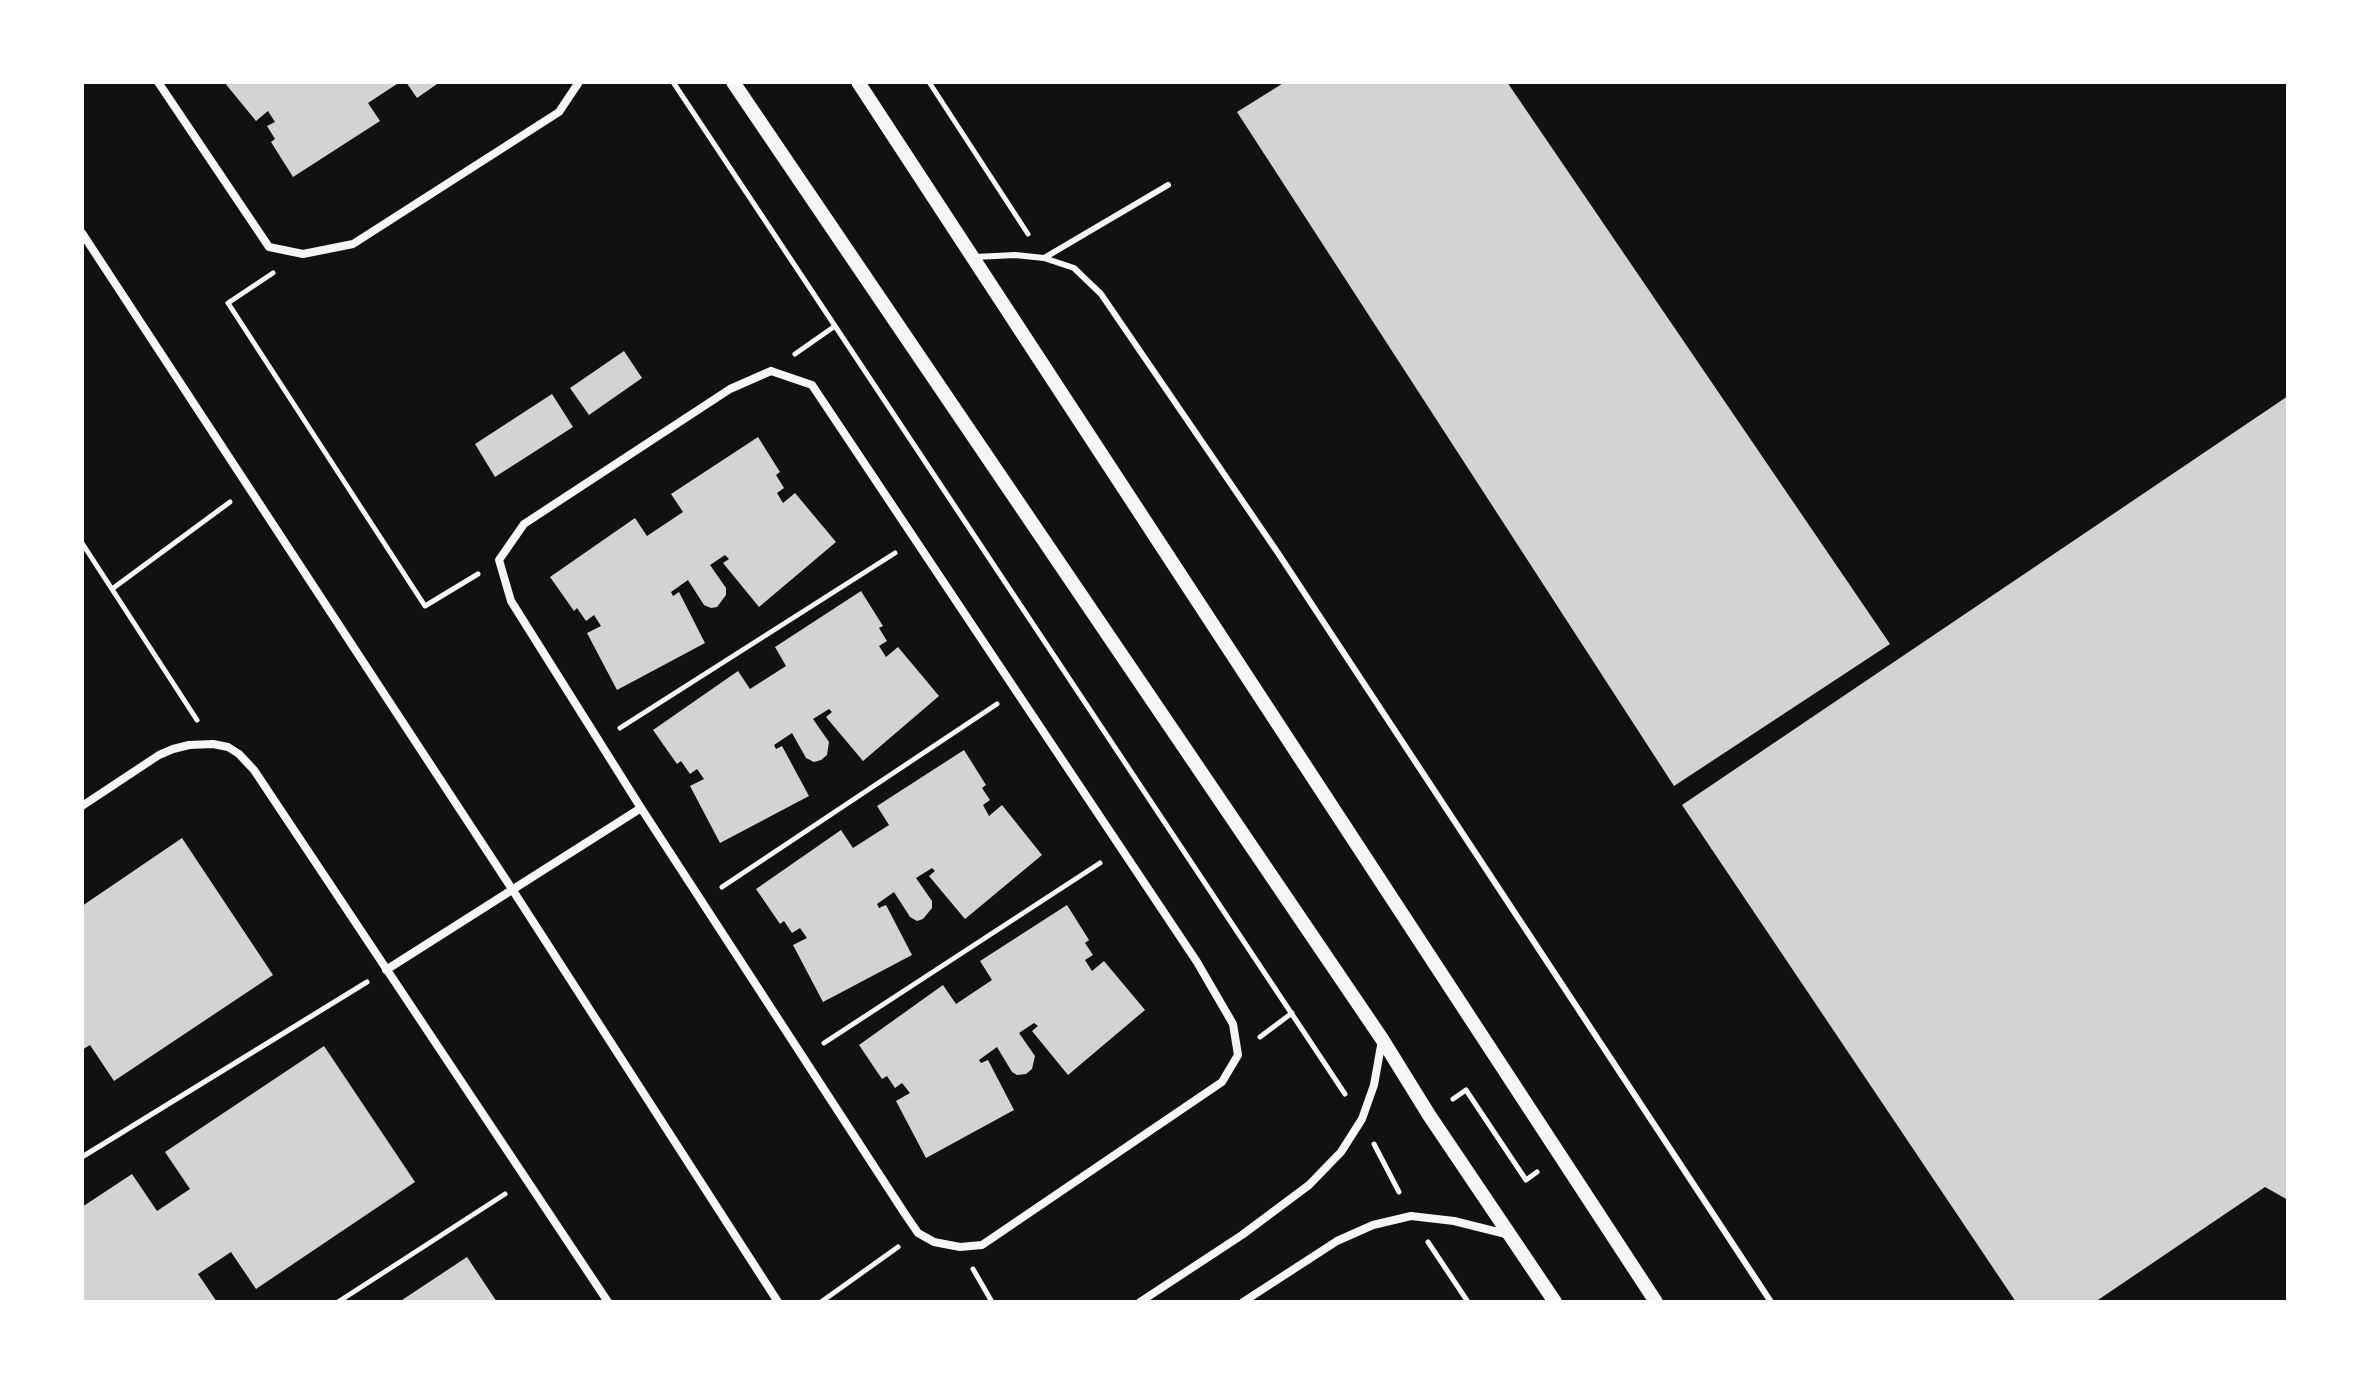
<!DOCTYPE html>
<html>
<head>
<meta charset="utf-8">
<style>
  body { margin:0 }
  #map { position:relative; width:2370px; height:1384px; overflow:hidden; background:#111; font-family:Inter,sans-serif }
  canvas { display:block }
  .frame { position:absolute; inset:0; border:84px solid #fff; pointer-events:none }
</style>
</head>
<body>
<div id="map">
<canvas width="2370" height="1384"></canvas>
<div class="frame"></div>
</div>
<script>
const c = document.querySelector('canvas').getContext('2d');
c.lineJoin = 'round';
function fill(path, color) { c.fillStyle = color; c.fill(path, 'evenodd'); }
const shape = rows => new Path2D(rows.map(r => 'M' + r).join(''));
function stroke(path, color, width, dash) { c.strokeStyle = color; c.lineWidth = width; c.lineCap = dash ? 'butt' : 'round'; c.setLineDash(dash || []); c.stroke(path); }
fill(shape([
  [224,82,400,82,368,103,380,121,293,177,271,142,275,139,267,126,275,122,268,111,256,121],
  [406,82,440,82,417,98],
  [1285,82,1507,82,1890,644,1674,786,1237,112],
  [624,351,642,378,589,415,570,388],
  [552,394,573,427,495,477,475,444],
  [2288,396,2288,1200,2265,1187,2095,1302,2016,1302,1682,805],
  [758,437,780,472,776,475,784,488,777,493,783,503,795,493,836,542,759,607,723,563,729,559,725,555,710,565,726,588,726,595,717,607,711,608,704,605,688,580,671,592,673,596,679,592,705,643,617,690,587,633,601,626,594,615,586,621,577,608,574,611,550,577,635,518,647,536,683,512,671,494],
  [861,591,883,626,879,628,887,641,879,646,886,657,898,647,939,696,863,761,826,717,832,712,829,709,813,719,829,742,827,755,821,760,814,762,806,758,792,733,774,745,776,749,782,746,809,796,720,843,690,786,704,779,697,769,690,774,681,761,677,764,653,730,738,671,750,689,786,666,775,647],
  [964,750,986,785,982,788,990,800,983,805,989,816,1002,805,1042,855,965,919,929,876,935,871,932,868,916,878,932,901,932,908,923,919,917,921,910,917,894,892,877,904,879,908,886,905,912,955,823,1002,793,945,807,938,800,928,792,933,784,921,780,924,756,889,841,830,853,848,889,825,877,806],
  [182,838,273,975,114,1081,90,1045,82,1050,82,906],
  [1067,905,1089,940,1085,943,1093,955,1085,960,1092,971,1104,961,1145,1010,1068,1075,1032,1031,1038,1026,1034,1023,1019,1033,1035,1056,1032,1069,1026,1074,1017,1075,1012,1072,997,1047,979,1060,981,1063,988,1060,1014,1110,926,1158,896,1101,910,1093,902,1083,895,1088,887,1076,882,1079,859,1045,943,985,956,1004,992,980,980,961],
  [324,1046,415,1182,256,1289,231,1252,198,1274,217,1302,82,1302,82,1207,132,1174,157,1211,190,1189,165,1152],
  [467,1257,497,1302,399,1302]
]), '#d3d3d3');
stroke(shape([
  [673,82,1345,1094],
  [929,82,1028,234],
  [273,273,228,303,425,606,478,574],
  [795,354,835,326],
  [82,543,197,720],
  [112,589,230,502],
  [620,728,895,553],
  [722,887,997,704],
  [1260,1037,1292,1013],
  [824,1043,1100,863],
  [1453,1099,1466,1090,1526,1180,1537,1172],
  [1374,1144,1399,1192],
  [82,1157,367,982],
  [1428,1242,1468,1302],
  [973,1269,992,1302],
  [338,1302,505,1194],
  [821,1302,898,1247]
]), '#f5f5f5', 5);
stroke(shape([
  [975,257,1015,255,1044,258,1074,268,1101,294,1278,553,1771,1302],
  [1044,258,1168,185]
]), '#f5f5f5', 6);
stroke(shape([
  [158,82,269,247,303,254,353,244,559,112,579,82],
  [82,233,512,889,778,1302],
  [771,371,812,385,1197,962,1233,1024,1238,1055,1222,1082,982,1245,960,1247,934,1242,918,1233,905,1214,641,808,511,601,499,560,524,524,730,389,771,371],
  [82,806,159,755,173,749,189,745,213,744,228,747,239,754,254,770,608,1302],
  [386,970,641,808],
  [1140,1302,1242,1235,1309,1185,1341,1152,1362,1119,1374,1085,1382,1040],
  [1243,1302,1337,1241,1373,1225,1411,1216,1454,1221,1510,1235]
]), '#f5f5f5', 8);
stroke(shape([
  [733,82,1382,1039,1429,1115,1555,1302],
  [858,82,1656,1302]
]), '#f5f5f5', 14);
</script>
</body>
</html>
